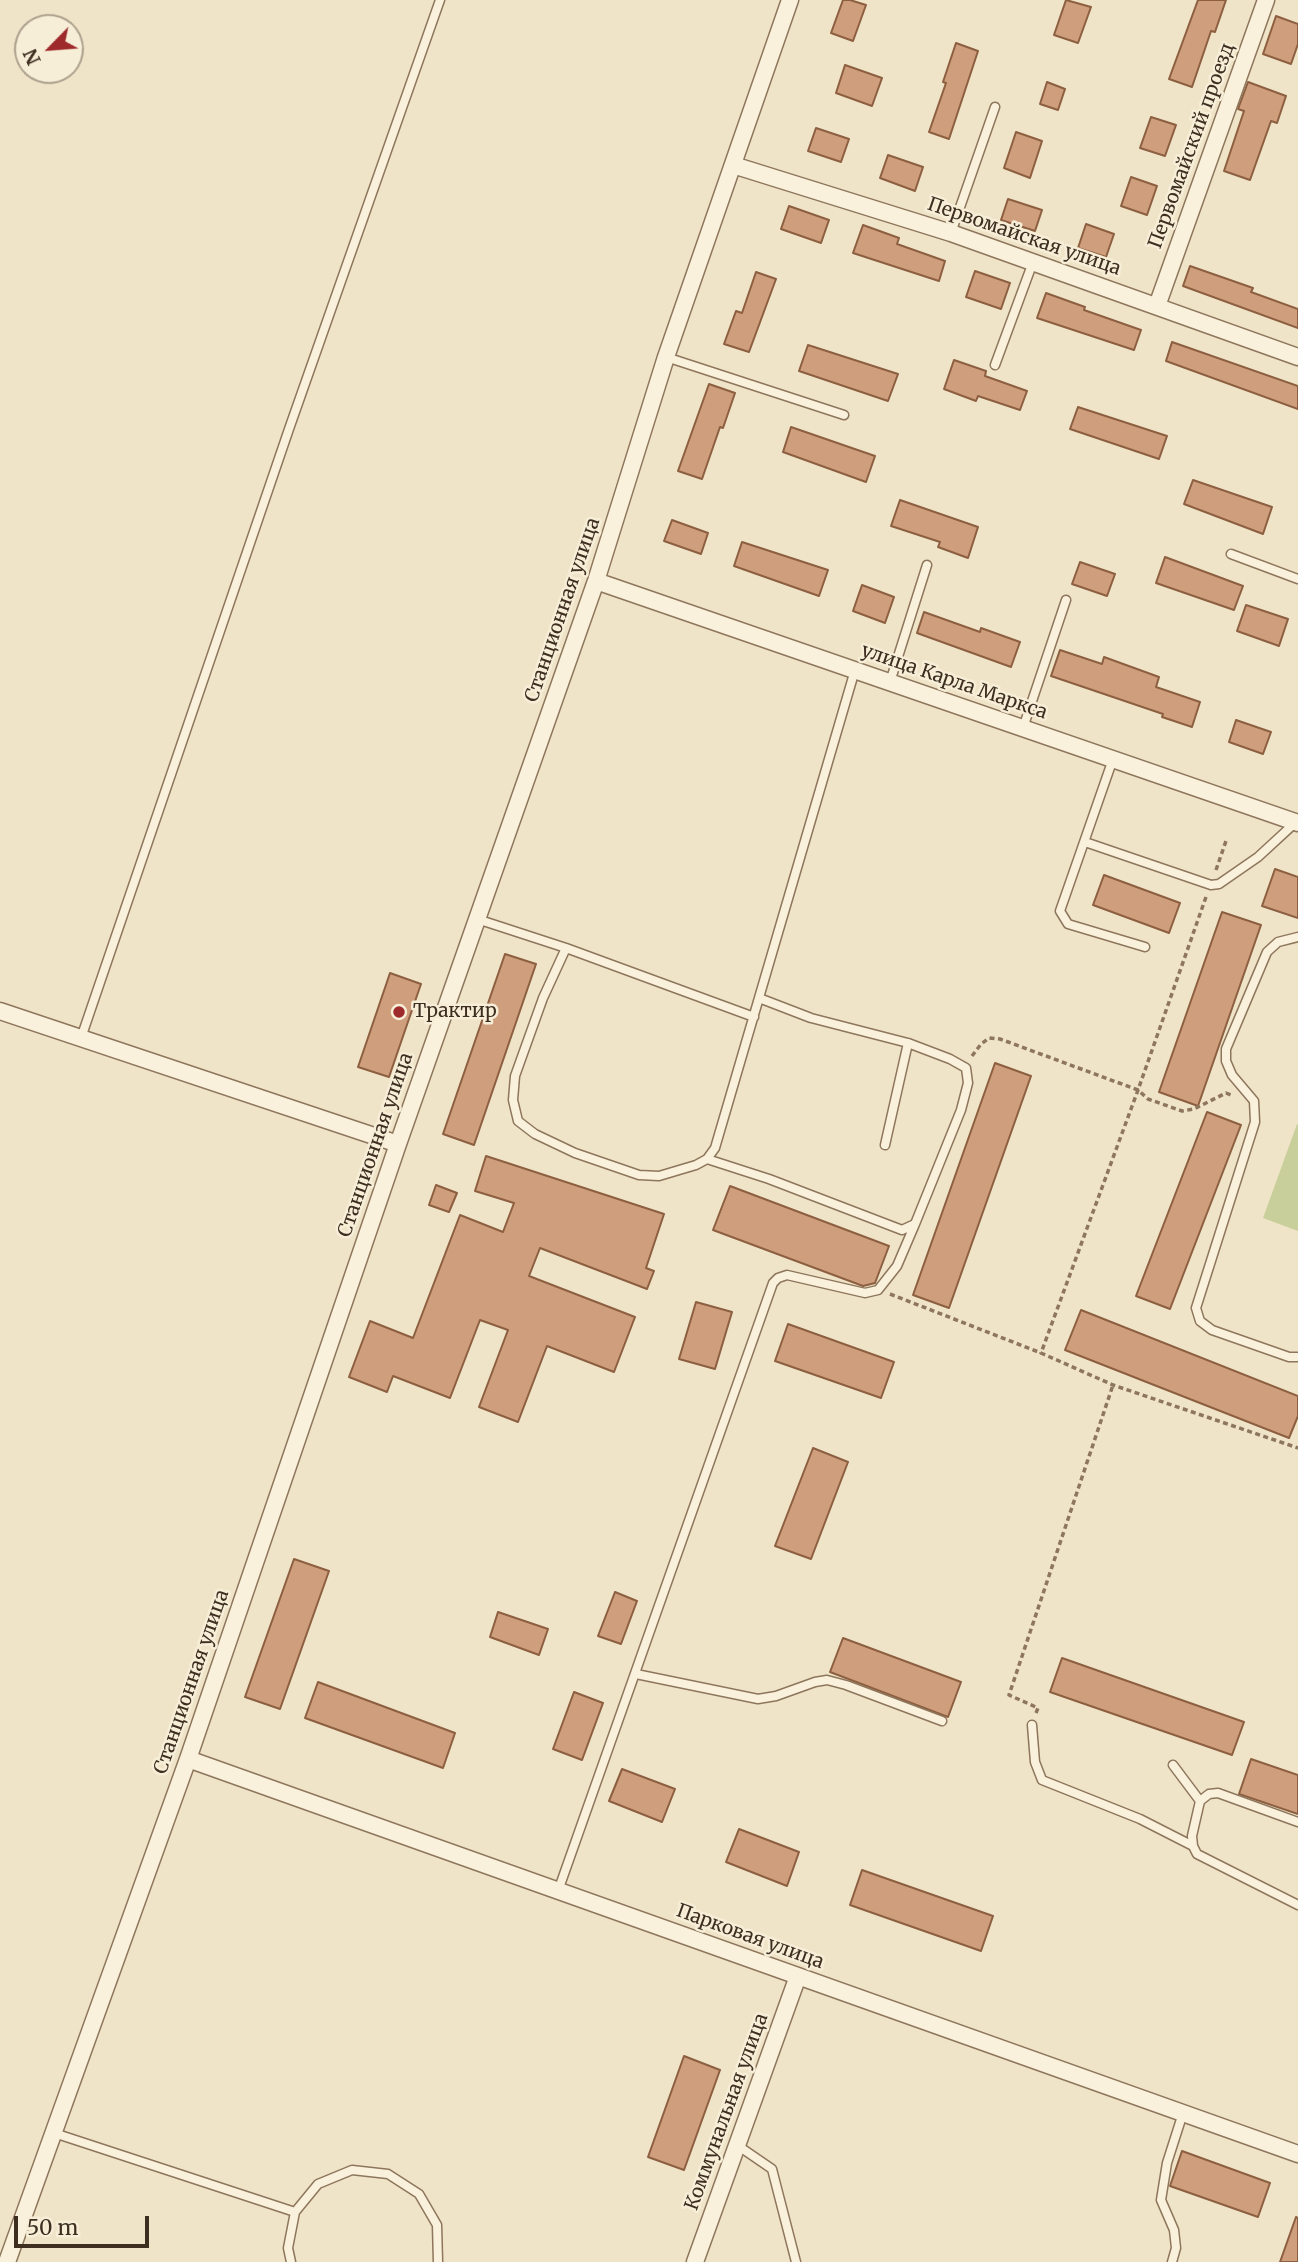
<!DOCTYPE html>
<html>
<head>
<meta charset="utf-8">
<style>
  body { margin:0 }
  #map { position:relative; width:1298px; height:2262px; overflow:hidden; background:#f0e4c8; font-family:Merriweather,serif }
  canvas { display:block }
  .north { position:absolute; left:14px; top:14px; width:70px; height:70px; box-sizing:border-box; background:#f7eed8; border:2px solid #ada18e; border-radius:50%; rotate:245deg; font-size:19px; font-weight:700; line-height:28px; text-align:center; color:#3d2e20 }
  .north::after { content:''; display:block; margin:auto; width:24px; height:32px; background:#9e2a2b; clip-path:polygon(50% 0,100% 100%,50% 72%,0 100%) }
  .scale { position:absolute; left:14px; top:2216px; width:135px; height:32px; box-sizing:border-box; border:4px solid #3d2e20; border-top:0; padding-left:9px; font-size:21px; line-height:24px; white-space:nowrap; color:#3d2e20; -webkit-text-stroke:5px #f7eed8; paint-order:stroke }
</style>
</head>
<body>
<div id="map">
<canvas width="1298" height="2262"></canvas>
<div class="north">N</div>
<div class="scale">50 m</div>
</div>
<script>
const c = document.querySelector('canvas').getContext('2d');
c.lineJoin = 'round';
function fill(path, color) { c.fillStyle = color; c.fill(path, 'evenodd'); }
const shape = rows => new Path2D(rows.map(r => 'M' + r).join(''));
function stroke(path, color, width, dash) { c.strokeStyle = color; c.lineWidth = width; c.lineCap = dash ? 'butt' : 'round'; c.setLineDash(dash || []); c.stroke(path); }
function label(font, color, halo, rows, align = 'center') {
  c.font = font + ' Merriweather,serif'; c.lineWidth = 5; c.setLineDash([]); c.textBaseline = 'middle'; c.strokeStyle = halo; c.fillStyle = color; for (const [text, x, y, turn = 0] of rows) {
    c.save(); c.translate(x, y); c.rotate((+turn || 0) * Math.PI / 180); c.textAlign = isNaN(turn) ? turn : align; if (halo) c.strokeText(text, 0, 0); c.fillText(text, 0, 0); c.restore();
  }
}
fill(shape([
  [1297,1124,1298,1125,1298,1231,1263,1218]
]), '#c9cf9b');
const building = shape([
  [843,0,850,0,866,5,853,41,831,33,843,0],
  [1066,0,1091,7,1078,43,1054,35,1066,0],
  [1198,0,1226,0,1215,32,1211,31,1192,87,1169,79,1198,0],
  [1276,16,1298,24,1298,44,1291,64,1263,54,1276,16],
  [956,43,978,51,949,139,929,132,946,83,943,82,956,43],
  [845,65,882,78,872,106,836,93,845,65],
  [1047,82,1065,89,1058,110,1040,104,1047,82],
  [1248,82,1286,96,1277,123,1271,121,1250,180,1224,171,1244,111,1238,109,1248,82],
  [1151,117,1176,125,1165,156,1140,148,1151,117],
  [816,128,849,139,841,162,808,151,816,128],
  [1016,132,1042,141,1030,178,1004,168,1016,132],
  [888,155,923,167,915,191,880,178,888,155],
  [1131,177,1157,186,1147,215,1121,206,1131,177],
  [1008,199,1042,210,1035,231,1001,220,1008,199],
  [789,206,829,220,821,243,781,229,789,206],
  [1086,224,1114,234,1106,257,1078,248,1086,224],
  [863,225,899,238,897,244,945,261,939,281,853,253,863,225],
  [1190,266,1253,288,1251,292,1298,309,1298,328,1183,286,1190,266],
  [975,271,1010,283,1001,309,966,297,975,271],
  [756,272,776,279,749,352,724,344,736,311,742,313,756,272],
  [1046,293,1085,307,1084,310,1141,330,1134,350,1037,318,1046,293],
  [1172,342,1298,386,1298,409,1166,361,1172,342],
  [808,345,898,374,888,401,799,371,808,345],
  [954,360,986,371,985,376,1027,391,1020,410,978,396,976,401,944,389,954,360],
  [709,384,735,393,723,428,720,427,702,479,678,471,709,384],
  [1078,407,1167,436,1159,459,1070,429,1078,407],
  [791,427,875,456,866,482,783,452,791,427],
  [1193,480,1272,507,1263,534,1184,504,1193,480],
  [900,500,978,527,968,558,938,547,940,542,891,526,900,500],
  [672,520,708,533,701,554,664,541,672,520],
  [742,542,828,570,819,596,734,566,742,542],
  [1165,557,1243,586,1234,610,1156,583,1165,557],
  [1080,562,1115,574,1107,596,1072,584,1080,562],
  [862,585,894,597,885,623,853,611,862,585],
  [1246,605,1288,619,1279,646,1237,631,1246,605],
  [924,612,980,632,981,628,1020,642,1011,667,917,633,924,612],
  [1060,650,1102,664,1104,657,1159,677,1156,687,1200,702,1192,727,1162,717,1163,714,1051,676,1060,650],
  [1236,720,1271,732,1263,754,1229,742,1236,720],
  [1275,869,1298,877,1298,918,1262,906,1275,869],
  [1104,875,1180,903,1169,933,1093,905,1104,875],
  [1222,912,1261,925,1198,1106,1159,1092,1222,912],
  [505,954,536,964,474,1145,443,1134,505,954],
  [390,973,421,984,389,1077,358,1067,390,973],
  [995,1063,1031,1076,949,1308,913,1295,995,1063],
  [1207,1112,1241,1125,1170,1309,1136,1296,1207,1112],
  [486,1156,664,1214,646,1268,654,1271,647,1289,540,1248,529,1276,635,1317,614,1372,547,1346,518,1422,479,1407,508,1330,480,1320,450,1398,393,1376,387,1392,349,1377,370,1321,413,1338,460,1215,503,1232,514,1203,475,1191,486,1156],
  [436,1185,457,1193,449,1212,429,1205,436,1185],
  [730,1186,889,1246,875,1283,863,1286,713,1230,730,1186],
  [696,1302,732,1312,715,1369,679,1359,696,1302],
  [1081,1310,1298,1396,1298,1416,1289,1438,1065,1350,1081,1310],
  [788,1324,894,1362,881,1398,775,1361,788,1324],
  [813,1448,848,1462,811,1559,775,1546,813,1448],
  [294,1559,329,1571,280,1709,245,1697,294,1559],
  [615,1592,637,1601,621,1644,598,1636,615,1592],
  [498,1612,548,1629,539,1655,490,1637,498,1612],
  [843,1638,961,1682,948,1717,830,1672,843,1638],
  [1062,1658,1244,1722,1232,1755,1050,1692,1062,1658],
  [318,1682,455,1733,443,1768,305,1718,318,1682],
  [574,1692,603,1703,582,1760,553,1749,574,1692],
  [1251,1759,1298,1775,1298,1814,1239,1794,1251,1759],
  [622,1769,675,1789,662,1822,609,1801,622,1769],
  [739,1829,799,1852,787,1886,726,1862,739,1829],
  [862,1870,993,1916,981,1951,850,1905,862,1870],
  [684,2056,720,2070,684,2170,648,2157,684,2056],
  [1182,2151,1270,2183,1258,2217,1170,2186,1182,2151],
  [1296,2217,1298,2218,1298,2262,1280,2262,1296,2217]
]);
fill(building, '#cf9f7d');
stroke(building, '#8d5f41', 2);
const service = shape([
  [951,233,995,107],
  [666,357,844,415],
  [995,365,1033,262],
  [1231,554,1298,579],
  [890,682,927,565],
  [1023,728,1066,600],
  [1113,759,1060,911,1068,924,1145,947],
  [1085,842,1211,885,1219,884,1258,857,1296,822],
  [477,919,566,948,754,1017],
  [1298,937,1278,942,1267,952,1226,1049,1226,1061,1232,1075,1254,1101,1255,1122,1196,1308,1200,1321,1212,1330,1289,1357,1298,1357],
  [566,948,543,998,515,1076,513,1100,518,1121,535,1134,575,1153,639,1175,659,1176,696,1165,707,1159,715,1148,855,670],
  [81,1038,289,429,440,0],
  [885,1145,908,1043],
  [707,1159,769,1179,902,1230,915,1224,961,1110,968,1083,966,1068,950,1059,908,1043,811,1018,759,998],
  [636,1674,758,1699,776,1696,815,1682,827,1680,846,1685,942,1721],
  [1032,1725,1035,1762,1042,1780,1140,1819,1193,1846,1197,1854,1298,1905],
  [1173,1765,1200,1801,1192,1836,1193,1846],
  [1200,1801,1209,1794,1218,1793,1298,1822],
  [558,1891,773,1283,778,1278,787,1275,865,1293,878,1290,897,1266,915,1224],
  [54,2133,295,2212],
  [737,2145,772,2169,796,2262],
  [291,2262,288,2248,295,2212,318,2184,352,2170,388,2174,419,2194,437,2225,438,2262],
  [1172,2262,1176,2248,1174,2230,1161,2200,1167,2163,1183,2113]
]);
const minor = shape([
  [733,165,951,233,1298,357],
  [1157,306,1266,0],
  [596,581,1298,823],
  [0,1011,398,1144],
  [188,1759,1298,2154],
  [7,2262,188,1759,398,1144,596,581,666,357,790,0],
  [695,2262,798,1976]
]);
stroke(service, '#8d765c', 11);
stroke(minor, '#8d765c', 19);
stroke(shape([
  [1216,870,1227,838],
  [1206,897,1138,1090,1041,1353,1113,1385,1298,1448],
  [972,1056,981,1044,989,1038,1000,1039,1138,1090,1148,1099,1182,1111,1194,1109,1226,1093,1231,1095],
  [890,1294,1041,1353],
  [1036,1713,1038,1708,1009,1695,1113,1385]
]), '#8d765c', 3.5, [5, 3.5]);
stroke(service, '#faf1dc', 8);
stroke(minor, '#faf1dc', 16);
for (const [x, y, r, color] of [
  [399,1012,7,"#9e2a2b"]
]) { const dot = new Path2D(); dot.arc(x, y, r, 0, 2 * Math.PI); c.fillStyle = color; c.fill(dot); stroke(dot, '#f7eed8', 2.5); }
label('19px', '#3d2e20', '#f7eed8', [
  ["Первомайский проезд",1192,146,-70],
  ["Первомайская улица",1024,237,19],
  ["Станционная улица",563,610,-71],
  ["улица Карла Маркса",954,682,19],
  ["Станционная улица",376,1145,-71],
  ["Станционная улица",192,1682,-71],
  ["Парковая улица",750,1937,20],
  ["Коммунальная улица",727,2112,-70]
]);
label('19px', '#3d2e20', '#f7eed8', [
  ["Трактир",413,1012]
], 'left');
</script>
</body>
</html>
